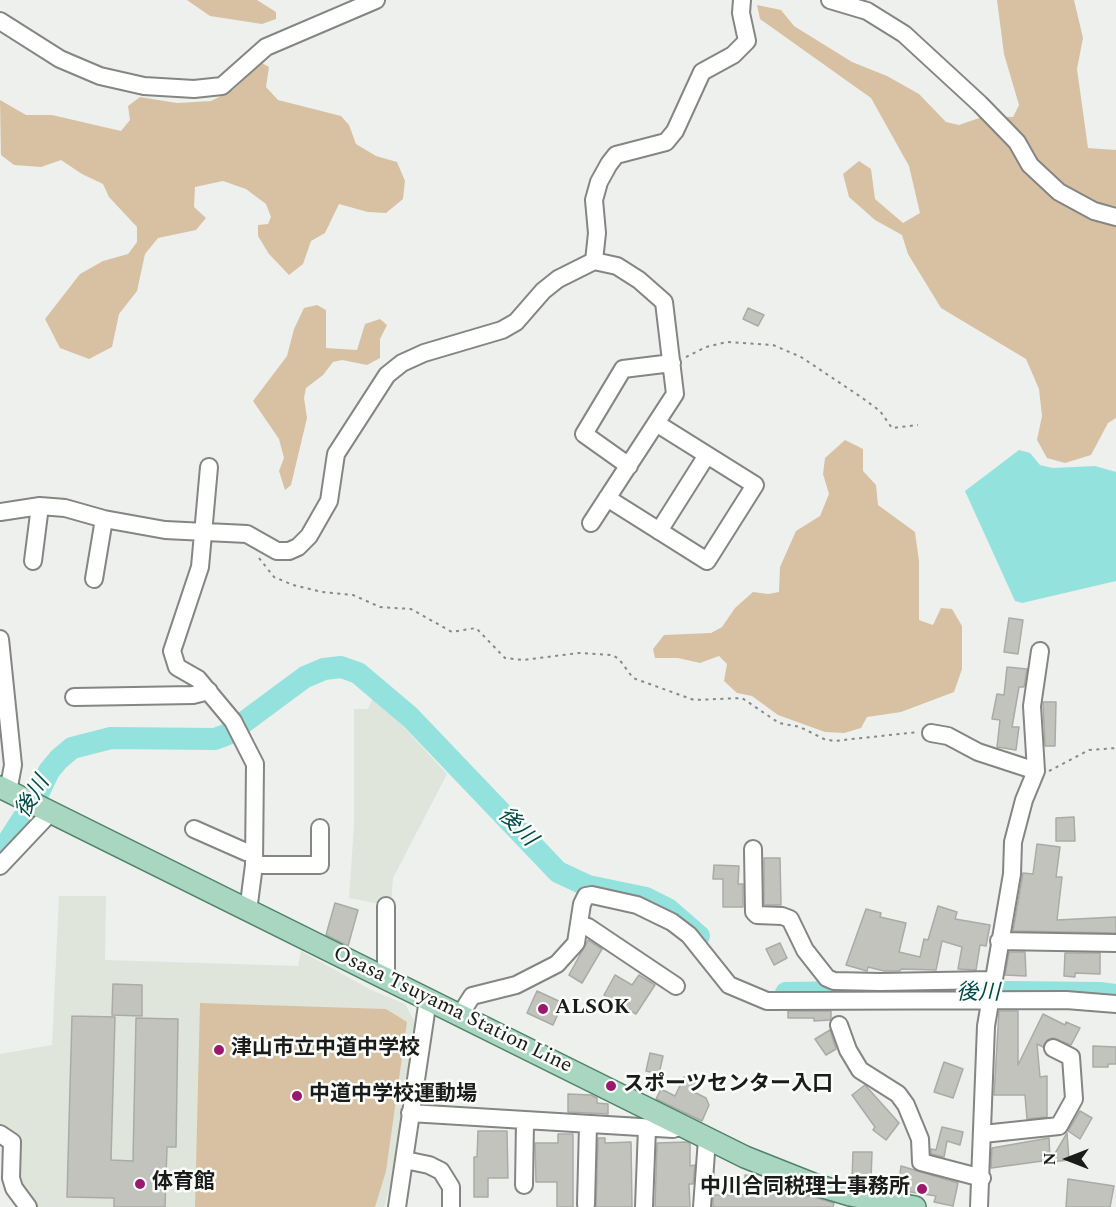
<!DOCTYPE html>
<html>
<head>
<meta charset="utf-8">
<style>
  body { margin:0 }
  #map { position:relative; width:1116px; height:1207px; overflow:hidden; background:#edf0ec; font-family:Spectral,serif }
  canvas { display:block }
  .north { position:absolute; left:1038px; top:1129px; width:60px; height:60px; -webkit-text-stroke:4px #fafdf9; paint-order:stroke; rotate:270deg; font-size:16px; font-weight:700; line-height:24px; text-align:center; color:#1a1b1a }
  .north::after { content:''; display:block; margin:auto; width:21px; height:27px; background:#1a1b1a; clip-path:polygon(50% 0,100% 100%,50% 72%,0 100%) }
</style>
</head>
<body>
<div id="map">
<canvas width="1116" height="1207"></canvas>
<div class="north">N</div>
</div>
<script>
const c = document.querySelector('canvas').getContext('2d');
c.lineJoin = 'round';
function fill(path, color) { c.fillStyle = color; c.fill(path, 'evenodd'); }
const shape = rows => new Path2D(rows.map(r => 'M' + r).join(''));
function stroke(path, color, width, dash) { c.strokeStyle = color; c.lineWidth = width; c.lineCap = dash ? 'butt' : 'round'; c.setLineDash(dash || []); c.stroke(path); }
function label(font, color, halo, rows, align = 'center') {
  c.font = font + ' Spectral,"Noto Sans JP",serif'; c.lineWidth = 5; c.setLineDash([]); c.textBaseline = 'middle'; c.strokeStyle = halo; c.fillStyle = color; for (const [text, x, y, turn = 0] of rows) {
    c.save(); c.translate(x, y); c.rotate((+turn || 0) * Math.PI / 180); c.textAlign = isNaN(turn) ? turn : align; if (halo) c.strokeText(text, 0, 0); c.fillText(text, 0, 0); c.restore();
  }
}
fill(shape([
  [374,695,447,774,393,878,391,906,349,898,354,826,354,709,368,709],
  [59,896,106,896,105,960,298,966,301,951,371,990,405,1004,416,1024,393,1176,384,1207,34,1207,16,1180,19,1137,0,1127,0,1054,52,1045]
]), '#dfe5da');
fill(shape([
  [187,0,257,0,276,12,276,19,262,24,210,16],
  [997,0,1074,0,1083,38,1077,69,1088,148,1116,150,1116,418,1108,423,1091,455,1065,463,1047,458,1037,440,1042,416,1039,389,1026,359,941,308,908,254,902,235,875,220,849,197,843,174,859,161,871,169,875,199,903,223,920,213,909,166,871,98,760,19,757,5,781,10,794,26,852,62,887,76,919,94,946,122,959,125,985,116,1013,117,1019,105,1004,54],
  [262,63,269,67,266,87,278,100,341,116,349,125,356,144,376,156,397,162,405,181,403,199,386,213,368,212,339,204,325,233,311,241,303,264,289,275,269,254,258,236,258,225,268,224,271,217,266,204,246,189,223,181,195,187,194,207,206,218,196,230,158,238,145,254,137,291,119,314,112,347,89,359,60,348,45,319,80,274,103,261,128,254,137,242,137,227,109,197,103,184,82,174,61,160,41,167,14,165,1,155,0,100,26,115,52,115,121,131,130,120,128,106,140,97,177,103,211,101,233,90],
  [317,305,326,310,326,348,357,350,365,324,380,319,387,325,380,339,380,358,367,365,342,360,333,362,323,375,306,388,304,398,307,418,291,485,285,490,279,471,284,458,279,439,253,401,287,356,294,329,304,308],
  [845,440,863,449,863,471,876,485,878,505,915,532,919,561,919,620,933,625,941,608,952,609,962,626,962,669,954,692,901,712,867,717,861,728,844,733,825,732,778,715,752,696,737,693,724,681,727,664,719,656,700,663,678,658,655,658,653,649,664,635,711,633,722,627,735,608,753,592,768,594,779,592,780,567,796,531,820,516,829,494,823,474,825,458],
  [200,1003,386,1009,407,1022,386,1171,375,1207,195,1207]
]), '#d8c1a2');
fill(shape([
  [1019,450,1030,453,1040,465,1053,468,1095,466,1116,472,1116,581,1022,603,1015,601,965,491]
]), '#93e2de');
stroke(shape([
  [0,854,36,798,49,771,59,759,72,748,111,738,215,739,228,734,305,677,324,669,341,667,358,673,410,717,558,872,588,886,646,898,668,909,699,936],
  [786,993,922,991,1100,993,1116,995]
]), '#93e2de', 22);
const building = shape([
  [748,308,764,315,758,326,743,319,748,308],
  [1009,618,1023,620,1018,654,1004,652,1009,618],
  [1007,667,1027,669,1024,687,1019,687,1012,727,1019,727,1016,750,997,747,1000,720,992,719,997,694,1004,695,1007,667],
  [1043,702,1056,702,1055,746,1045,746,1043,702],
  [1074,817,1075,841,1056,841,1056,818,1074,817],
  [1037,844,1060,847,1056,877,1062,877,1057,920,1116,917,1116,933,1013,931,1023,873,1033,874,1037,844],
  [764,858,780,858,781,905,764,905,764,858],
  [714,865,739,866,738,884,743,884,743,907,723,907,723,879,713,879,714,865],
  [335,903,358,910,348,946,326,935,335,903],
  [938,906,957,912,955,919,990,925,986,946,980,945,976,970,958,969,962,947,942,941,936,970,901,969,900,971,884,971,868,967,867,971,846,965,866,909,881,913,880,917,906,923,899,952,920,957,924,939,928,940,938,906],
  [588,940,602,949,582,983,569,975,588,940],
  [780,943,787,958,774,965,766,949,780,943],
  [1009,952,1025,952,1026,976,1005,975,1009,952],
  [1065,953,1100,953,1100,974,1075,973,1075,977,1064,976,1065,953],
  [615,975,632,985,639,975,655,985,636,1014,604,995,615,975],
  [113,984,142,985,142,1016,112,1015,113,984],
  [537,991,563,1003,553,1025,527,1013,537,991],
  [788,1011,831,1011,831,1018,830,1020,814,1021,814,1018,788,1018,788,1011],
  [999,1011,1018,1011,1018,1065,1043,1014,1065,1025,1066,1022,1080,1028,1071,1045,1053,1038,1047,1040,1043,1047,1037,1044,1040,1077,1047,1076,1047,1117,1027,1119,1025,1095,994,1095,999,1011],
  [72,1016,115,1017,111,1160,133,1161,136,1018,178,1019,176,1147,167,1147,165,1207,114,1207,114,1198,67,1197,72,1016],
  [830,1030,836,1049,826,1055,815,1039,830,1030],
  [1093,1046,1116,1047,1116,1064,1108,1064,1108,1067,1093,1067,1093,1046],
  [650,1053,663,1056,659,1074,646,1071,650,1053],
  [944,1062,963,1069,953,1098,934,1092,944,1062],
  [684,1077,696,1083,692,1091,706,1098,709,1105,702,1121,656,1099,661,1089,675,1096,684,1077],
  [865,1085,899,1123,886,1140,873,1130,875,1127,852,1095,865,1085],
  [568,1094,591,1095,597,1098,597,1103,608,1104,608,1114,568,1112,568,1094],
  [1080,1111,1092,1118,1080,1139,1068,1131,1080,1111],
  [942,1127,963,1132,960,1145,947,1141,944,1157,931,1154,931,1149,936,1150,942,1127],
  [478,1131,507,1131,508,1178,488,1178,488,1197,474,1197,474,1157,477,1157,478,1131],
  [1067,1133,1069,1160,1050,1162,1067,1133],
  [558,1134,573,1134,573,1207,557,1207,557,1182,536,1182,535,1143,558,1143,558,1134],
  [598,1138,605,1138,605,1143,631,1142,632,1207,596,1207,598,1138],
  [1049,1138,1050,1160,991,1168,992,1148,1049,1138],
  [687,1142,690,1144,690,1166,695,1165,693,1184,689,1184,690,1207,655,1207,657,1143,687,1142],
  [853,1152,872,1152,871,1180,852,1180,853,1152],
  [901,1166,958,1183,953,1206,934,1202,936,1196,898,1190,901,1166],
  [745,1175,756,1176,756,1187,785,1187,784,1194,805,1195,834,1203,833,1207,713,1207,713,1195,745,1195,745,1175],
  [1068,1179,1114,1186,1110,1207,1066,1207,1068,1179]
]);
fill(building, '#c3c3be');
stroke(building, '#aaaaa6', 1.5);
const minor = shape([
  [830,0,867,11,904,34,980,104,1017,142,1030,165,1059,192,1094,211,1116,217],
  [0,21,60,59,100,76,144,86,194,89,222,86,266,47,376,0],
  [629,466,584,434,623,369,672,363],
  [209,467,200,567,172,651,177,667,198,679,233,721,255,764,254,865,248,911],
  [607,498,707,561,755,485,656,423],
  [0,512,40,506,65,508,104,519,165,530,247,534,277,551,289,551,298,547,309,536,329,501,336,454,387,375,402,363,424,353,502,330,516,322,543,291,558,279,594,261,597,233,594,200,599,182,609,164,616,155,666,142,675,131,702,72,733,55,747,41,741,13,742,0],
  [591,523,675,394,664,302,639,280,617,266,594,261],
  [659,531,707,455],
  [33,561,40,506],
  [94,579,104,519],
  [0,639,13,765,8,792],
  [74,697,193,695,209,691],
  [931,733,948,736,978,752,1036,771],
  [194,829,246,852,254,853],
  [753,849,754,912,757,915,782,916,790,919,805,950,827,978,834,981,880,982,993,980],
  [254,865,320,865,320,828],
  [0,866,50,813],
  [386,906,386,979],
  [580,925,588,927,676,986],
  [999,941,1116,943],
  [460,1015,472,996,516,985,557,964,576,943,582,904,586,896,592,895,637,905,672,922,689,935,729,985,767,1001,1066,1000,1116,1004],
  [839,1025,848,1050,860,1070,898,1094,906,1105,920,1139,921,1162,982,1178],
  [410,1113,673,1129,683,1126],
  [0,1134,12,1142,11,1178,14,1188,28,1207],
  [983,1134,1059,1126,1074,1099,1071,1057,1053,1048],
  [405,1160,429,1165,441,1171,451,1187,451,1207],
  [524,1185,525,1122],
  [586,1204,588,1125],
  [397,1207,428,999],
  [644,1207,647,1128],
  [702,1207,707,1139],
  [979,1207,986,1026,1012,874,1013,842,1024,800,1036,771,1032,706,1040,651]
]);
const major = shape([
  [0,787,745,1157,813,1184,850,1195,915,1207]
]);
stroke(minor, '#838682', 20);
stroke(major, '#51836b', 24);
stroke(shape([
  [686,357,706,347,727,342,773,345,801,357,861,397,880,411,892,428,918,425],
  [259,558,274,577,293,585,322,592,353,595,380,607,411,609,452,632,476,628,505,658,523,660,579,653,612,655,619,659,633,678,694,700,742,698,779,723,800,727,824,739,834,741,918,732],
  [1049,771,1089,750,1116,748]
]), '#878987', 2, [3, 4.5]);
stroke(minor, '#fff', 16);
stroke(major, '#a8d6c1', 21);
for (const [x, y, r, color] of [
  [543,1009,6,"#9b196d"],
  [219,1050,6,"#9b196d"],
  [611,1086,6,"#9b196d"],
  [297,1096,6,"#9b196d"],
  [140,1184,6,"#9b196d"],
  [922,1189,6,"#9b196d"]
]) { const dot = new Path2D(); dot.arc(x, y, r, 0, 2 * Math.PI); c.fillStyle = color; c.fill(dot); stroke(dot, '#fafdf9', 2); }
label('bold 21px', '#1a1b1a', '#fafdf9', [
  ["ALSOK",555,1009],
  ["津山市立中道中学校",231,1050],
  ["スポーツセンター入口",623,1086],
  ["中道中学校運動場",309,1096],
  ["体育館",152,1184],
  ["中川合同税理士事務所",910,1189,"right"]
], 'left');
label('21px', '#1a1b1a', '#fafdf9', [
  ["Osasa Tsuyama Station Line",452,1011,26]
]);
label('italic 22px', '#004a48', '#fafdf9', [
  ["後川",34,798,-59],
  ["後川",516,828,46],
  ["後川",978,995]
]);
</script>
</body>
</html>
